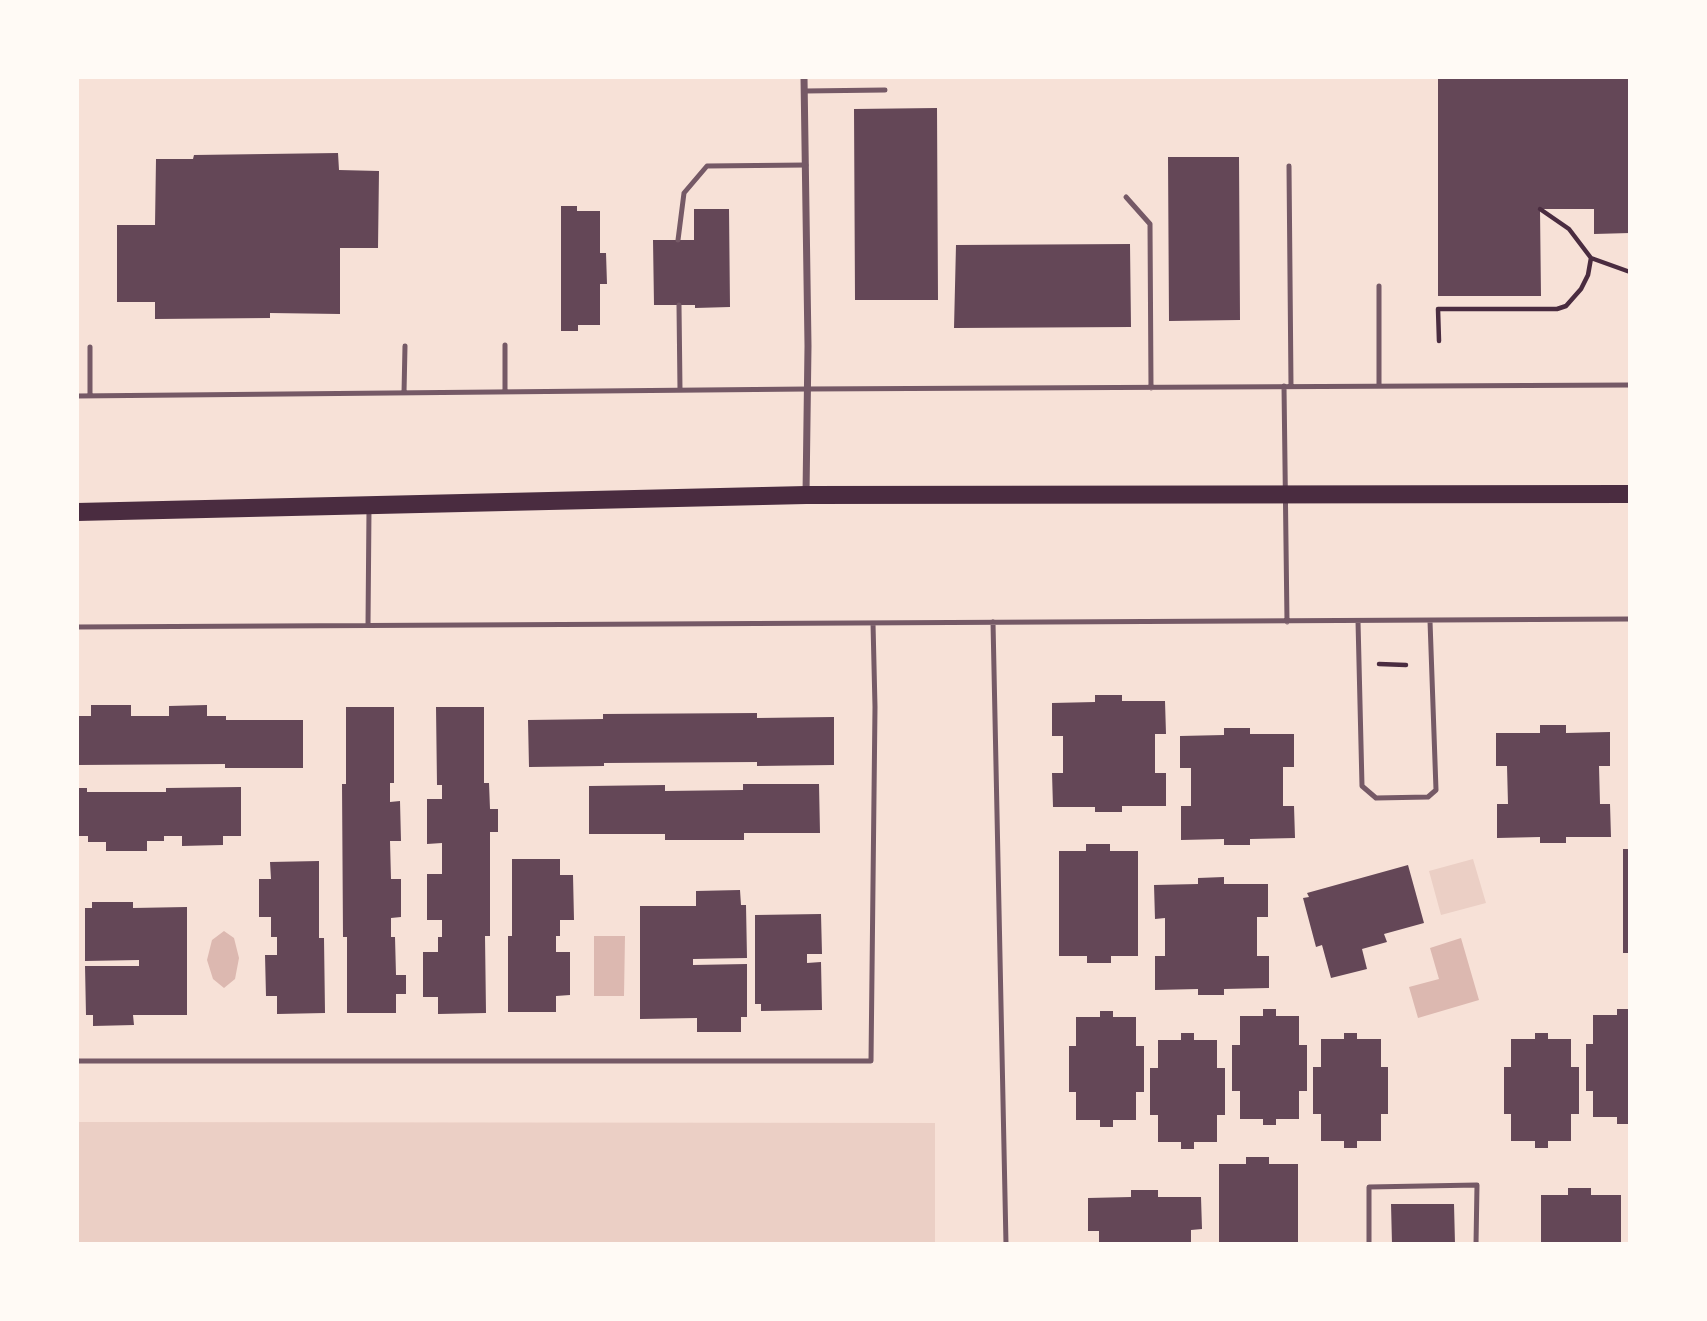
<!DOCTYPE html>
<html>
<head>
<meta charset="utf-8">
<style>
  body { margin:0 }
  #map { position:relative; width:1707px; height:1321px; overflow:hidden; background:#f7e1d7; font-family:Roboto,sans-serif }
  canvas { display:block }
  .frame { position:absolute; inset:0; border:79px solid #fffaf5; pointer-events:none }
</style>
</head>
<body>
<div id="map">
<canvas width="1707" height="1321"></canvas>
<div class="frame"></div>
</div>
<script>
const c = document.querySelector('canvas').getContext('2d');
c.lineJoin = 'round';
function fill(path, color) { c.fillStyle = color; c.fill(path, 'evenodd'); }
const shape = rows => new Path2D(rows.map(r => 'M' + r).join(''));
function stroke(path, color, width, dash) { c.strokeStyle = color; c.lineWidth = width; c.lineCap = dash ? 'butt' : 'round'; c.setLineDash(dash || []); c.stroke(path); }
fill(shape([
  [1473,859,1486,903,1441,915,1429,871],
  [77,1122,935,1123,935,1244,77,1244]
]), '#ebcfc5');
fill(shape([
  [224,931,234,938,239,958,235,979,224,988,213,979,207,960,212,940],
  [594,936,625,936,624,996,594,996],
  [1461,938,1479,1000,1418,1018,1409,987,1439,979,1430,948]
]), '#dcb8b0');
fill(shape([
  [1438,77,1630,77,1630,233,1594,234,1594,209,1540,209,1541,296,1438,296],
  [937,108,938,300,855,300,854,109],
  [338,153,339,170,379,171,378,248,340,248,340,314,270,313,270,318,155,319,155,302,117,302,117,225,155,225,156,159,193,159,194,155],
  [1168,157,1239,157,1240,320,1169,321],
  [561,206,577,206,577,211,600,211,600,253,606,253,607,284,600,284,600,325,578,325,578,331,561,331],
  [694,209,729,209,730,307,695,308,695,305,654,305,653,240,694,240],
  [1130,244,1131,327,954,328,956,245],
  [1095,695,1122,695,1122,701,1165,701,1166,734,1155,734,1155,773,1166,773,1166,806,1122,806,1122,812,1095,812,1095,807,1053,807,1052,773,1063,773,1063,736,1052,736,1052,703,1095,702],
  [91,705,131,705,131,716,169,716,169,706,207,705,207,716,226,716,226,720,303,720,303,768,225,768,225,764,77,765,77,716,91,716],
  [346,707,394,707,394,783,390,783,390,802,400,801,401,841,390,841,391,879,401,879,401,917,391,918,391,937,395,937,396,975,406,975,406,994,396,994,396,1013,347,1013,347,937,343,937,342,784,346,784],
  [436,707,484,707,484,783,489,783,490,809,498,809,498,832,490,832,490,936,485,936,486,1013,438,1014,438,997,423,997,423,952,438,952,438,937,442,937,442,920,427,920,427,874,442,874,442,843,427,844,427,799,442,799,442,785,437,785],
  [757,713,757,718,834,717,834,765,757,766,757,762,604,763,604,766,529,767,528,720,603,719,603,714],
  [1540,725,1566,725,1566,733,1610,732,1610,766,1599,766,1600,804,1610,804,1611,837,1566,837,1566,843,1540,843,1540,837,1497,838,1497,804,1508,804,1507,766,1496,766,1496,733,1540,733],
  [1224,728,1250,728,1250,734,1294,734,1294,767,1283,767,1283,806,1294,806,1295,838,1250,839,1250,845,1224,845,1224,839,1181,840,1181,806,1191,806,1191,768,1180,768,1180,736,1224,735],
  [743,784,819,784,820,833,744,833,744,840,665,840,665,834,589,834,589,786,665,785,665,791,743,790],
  [241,787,241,836,223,836,223,845,182,846,182,836,164,836,164,841,147,841,147,851,106,851,106,842,88,842,88,836,77,836,77,788,87,788,87,792,166,792,166,788],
  [1086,844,1110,844,1110,851,1138,851,1138,956,1111,956,1111,963,1087,963,1087,956,1059,956,1059,851,1086,851],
  [1623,849,1630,849,1630,953,1623,953],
  [512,859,560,859,560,875,573,875,574,920,560,920,560,936,556,936,556,952,570,952,570,995,556,996,556,1012,508,1012,508,936,512,936],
  [319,861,319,938,324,938,325,1013,277,1014,277,996,266,996,265,955,277,955,277,937,271,937,271,917,259,917,259,879,271,879,270,862],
  [1408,865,1424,923,1384,934,1387,942,1362,949,1367,969,1331,978,1322,945,1316,947,1303,898,1309,897,1307,893],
  [1224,877,1224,884,1268,884,1268,917,1257,917,1257,956,1269,956,1269,988,1224,989,1224,995,1198,995,1198,989,1155,990,1155,956,1165,956,1165,918,1155,919,1154,885,1198,884,1198,878],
  [740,890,741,905,746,905,747,958,693,959,693,965,747,964,747,1017,741,1017,741,1032,697,1032,697,1018,640,1019,640,906,696,906,696,891],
  [92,902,133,902,133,908,187,907,187,1015,133,1015,134,1025,93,1026,93,1015,86,1015,85,966,139,966,139,960,85,961,85,908,92,908],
  [821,914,822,954,807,954,807,963,821,962,822,1010,761,1011,761,1004,755,1004,755,915],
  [1263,1009,1276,1009,1276,1016,1299,1016,1299,1045,1307,1045,1307,1091,1299,1091,1299,1119,1276,1119,1276,1125,1263,1125,1263,1119,1240,1119,1240,1091,1232,1091,1232,1045,1240,1045,1240,1016,1263,1016],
  [1617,1009,1630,1009,1630,1124,1617,1124,1617,1117,1593,1117,1593,1091,1586,1091,1586,1044,1593,1044,1593,1015,1617,1015],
  [1100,1011,1113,1011,1113,1017,1136,1017,1136,1046,1144,1046,1144,1092,1136,1092,1136,1120,1113,1120,1113,1127,1100,1127,1100,1120,1076,1120,1076,1092,1069,1092,1069,1046,1076,1046,1076,1017,1100,1017],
  [1181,1033,1194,1033,1194,1040,1217,1040,1217,1068,1225,1068,1225,1115,1217,1115,1217,1142,1194,1142,1194,1149,1181,1149,1181,1142,1158,1142,1158,1115,1150,1115,1150,1068,1158,1068,1158,1040,1181,1040],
  [1344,1033,1357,1033,1357,1039,1381,1039,1381,1067,1388,1067,1388,1114,1381,1114,1381,1141,1357,1141,1357,1148,1344,1148,1344,1141,1321,1141,1321,1114,1313,1114,1313,1067,1321,1067,1321,1039,1344,1039],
  [1535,1033,1548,1033,1548,1039,1571,1039,1571,1067,1579,1067,1579,1114,1571,1114,1571,1141,1548,1141,1548,1148,1535,1148,1535,1141,1511,1141,1511,1114,1504,1114,1504,1067,1511,1067,1511,1039,1535,1039],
  [1246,1157,1269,1157,1269,1164,1298,1164,1298,1244,1219,1244,1219,1164,1246,1164],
  [1568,1188,1591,1188,1591,1195,1621,1195,1621,1244,1541,1244,1541,1195,1568,1195],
  [1131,1190,1158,1190,1158,1197,1201,1197,1202,1229,1191,1230,1191,1244,1099,1244,1099,1231,1088,1231,1088,1198,1131,1197],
  [1391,1204,1454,1204,1455,1244,1392,1244]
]), '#644757');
stroke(shape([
  [1540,209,1569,229,1591,258,1630,272],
  [1439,341,1438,309,1557,309,1566,306,1581,289,1588,275,1591,258],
  [1379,664,1406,665]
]), '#4a2c40', 4.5);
stroke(shape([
  [805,91,885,90],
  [1289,166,1291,386],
  [1126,197,1150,224,1151,388],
  [678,240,684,193,707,166,806,165],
  [1379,286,1379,386],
  [679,305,680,390],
  [90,347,90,396],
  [1284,386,1287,622],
  [505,392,505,345],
  [404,393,405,346],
  [77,396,807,389,1630,385],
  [1358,621,1362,786,1376,798,1428,797,1436,790,1430,621],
  [993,622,1006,1244],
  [368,625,369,509],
  [77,627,1630,619],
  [77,1061,871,1061,875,707,873,623],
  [1369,1244,1369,1187,1477,1185,1476,1244]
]), '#755966', 5);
stroke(shape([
  [804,77,808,346,806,494]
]), '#755966', 7);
stroke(shape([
  [77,512,806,495,1630,494]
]), '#4a2c40', 18);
</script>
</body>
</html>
